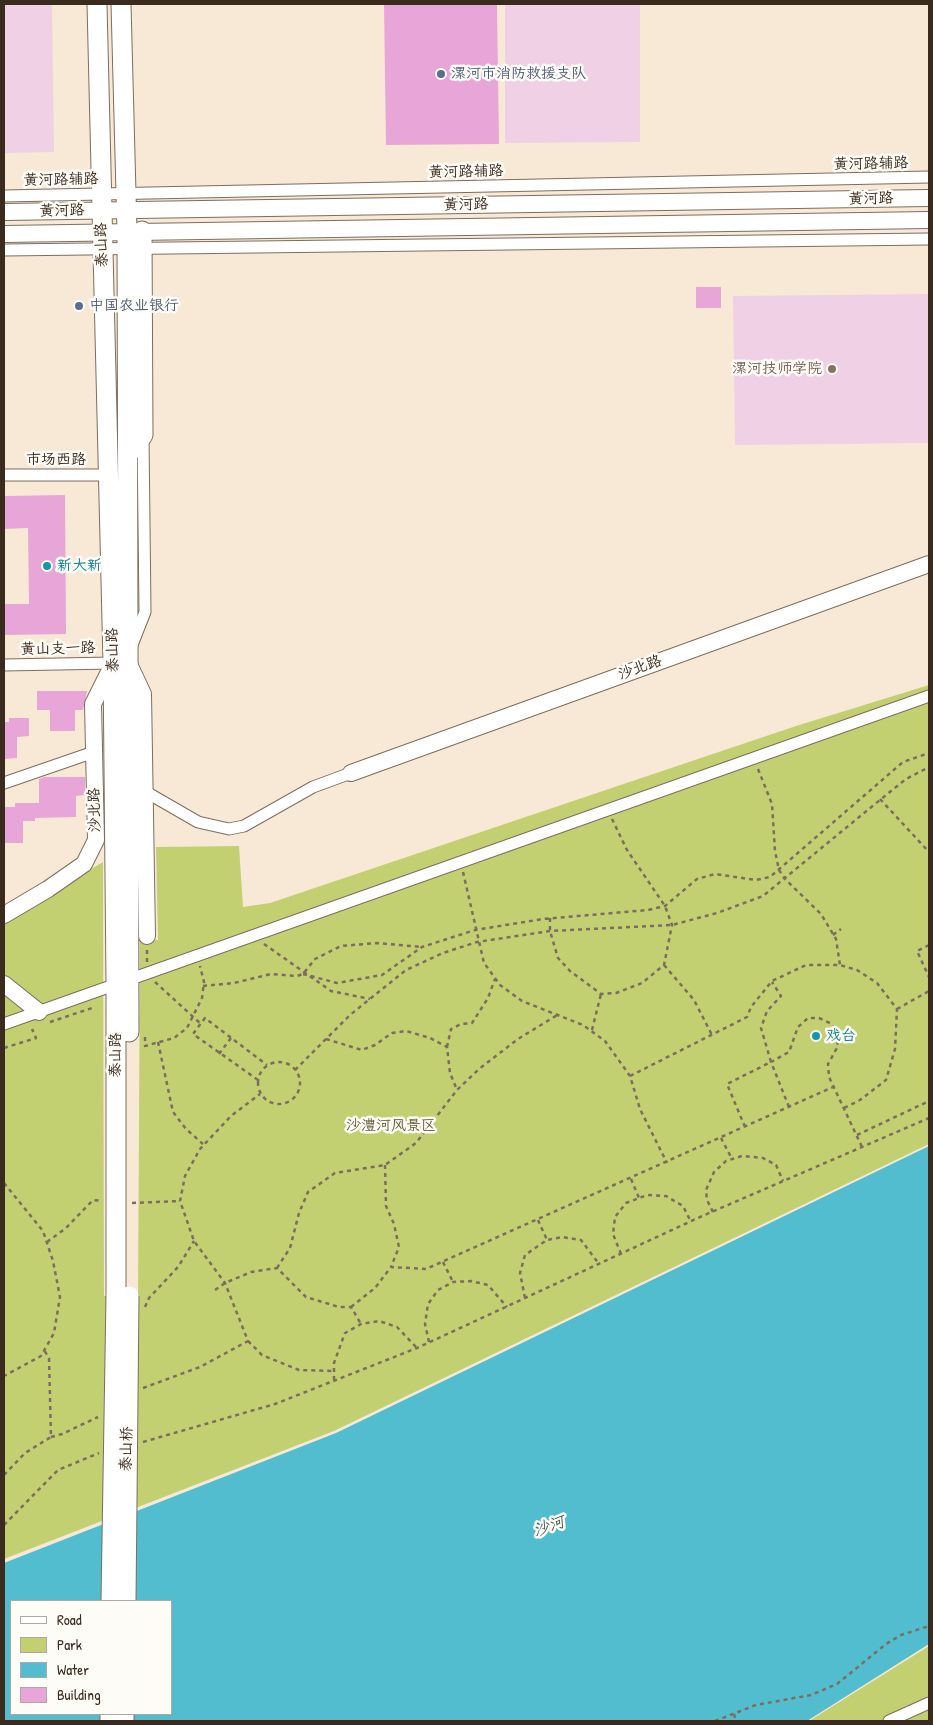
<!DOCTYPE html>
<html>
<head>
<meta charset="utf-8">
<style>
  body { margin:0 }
  #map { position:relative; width:933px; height:1725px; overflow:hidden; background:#f8e9d6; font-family:"Patrick Hand",sans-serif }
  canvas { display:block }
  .frame { position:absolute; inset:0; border:5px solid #3b2a1e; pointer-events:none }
  .legend { position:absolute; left:10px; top:1600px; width:162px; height:115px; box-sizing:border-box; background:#fdfcf7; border:1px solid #afa8a0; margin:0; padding:6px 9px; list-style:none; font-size:15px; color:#3b2a1e }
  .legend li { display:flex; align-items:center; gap:10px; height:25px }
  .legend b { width:25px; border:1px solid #afa8a0 }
</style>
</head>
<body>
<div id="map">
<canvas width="933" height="1725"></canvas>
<div class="frame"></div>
<ul class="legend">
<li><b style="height:6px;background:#fff"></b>Road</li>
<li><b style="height:14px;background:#c3d072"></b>Park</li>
<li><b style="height:14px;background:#52bdce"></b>Water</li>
<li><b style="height:14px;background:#e8a5d7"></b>Building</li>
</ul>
</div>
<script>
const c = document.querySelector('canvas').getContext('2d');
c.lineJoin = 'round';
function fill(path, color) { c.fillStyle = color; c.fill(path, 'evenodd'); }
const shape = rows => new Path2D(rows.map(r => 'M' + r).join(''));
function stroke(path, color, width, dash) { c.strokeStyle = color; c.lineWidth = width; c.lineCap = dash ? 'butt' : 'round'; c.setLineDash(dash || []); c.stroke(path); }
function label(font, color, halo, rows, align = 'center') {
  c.font = font + ' "Patrick Hand","LXGW WenKai TC",sans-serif'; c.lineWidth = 5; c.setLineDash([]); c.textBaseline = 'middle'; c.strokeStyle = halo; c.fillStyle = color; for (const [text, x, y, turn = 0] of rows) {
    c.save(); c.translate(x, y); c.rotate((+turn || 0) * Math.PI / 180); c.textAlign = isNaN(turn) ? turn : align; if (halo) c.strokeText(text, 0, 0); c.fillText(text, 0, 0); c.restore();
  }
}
fill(shape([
  [4,4,52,4,54,152,4,153],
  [505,4,640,4,640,142,505,143],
  [929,294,929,443,735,445,733,296]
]), '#f0d0e4');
fill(shape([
  [929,685,929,1144,334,1431,4,1559,4,920,103,862,104,1296,138,1297,140,939,158,940,156,847,239,846,243,907,270,903,796,726],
  [929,1646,929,1721,809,1721]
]), '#c3d072');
fill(shape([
  [929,1146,929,1644,807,1721,4,1721,4,1563,336,1433],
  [11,1601,171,1601,171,1714,11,1714]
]), '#52bdce');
fill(shape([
  [384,4,497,4,499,144,386,145],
  [696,287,721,287,721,308,696,308],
  [65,495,66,634,4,635,4,604,29,604,28,528,4,529,4,496],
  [37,691,87,691,83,710,75,710,75,731,50,731,50,710,37,710],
  [9,718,29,718,29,736,17,737,17,758,4,759,4,722,9,722],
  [44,777,85,777,85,795,76,796,76,817,35,818,35,821,23,821,23,843,4,843,4,807,15,807,15,803,39,803,39,779]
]), '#e8a5d7');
const street = shape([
  [4,196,929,177],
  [4,250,929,239],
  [4,475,108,475],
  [132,645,145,612,143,435],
  [4,665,113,663],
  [4,783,94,752],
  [146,792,198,822,229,829,244,826,313,787,351,773],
  [4,1024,929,696],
  [889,1721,929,1703]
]);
const secondary = shape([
  [4,212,929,198],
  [4,234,929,220],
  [129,664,143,694,147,936],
  [351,773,929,564],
  [4,915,48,889,84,864,96,840,93,704,113,664],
  [4,984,39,1012]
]);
const primary = shape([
  [97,4,113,663,116,983,116,1296],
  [121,4,127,231,129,1032],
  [128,454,143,435,142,231],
  [110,1721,110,1714],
  [124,1721,124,1714]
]);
stroke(street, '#7d6d5e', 13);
stroke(secondary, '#7d6d5e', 18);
stroke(primary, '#7d6d5e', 21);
stroke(shape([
  [758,769,772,804,775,851,779,870,785,879,821,914,836,939,840,965],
  [880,799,929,852],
  [463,872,484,963,500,985,522,1001,583,1025,605,1041,630,1076,640,1109,667,1163],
  [550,918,550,931,558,958,570,971,601,994,616,993,642,983,664,965,672,925,665,906,627,850,612,819],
  [833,935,841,929],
  [264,944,331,991,370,999],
  [929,945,917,951,929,977],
  [147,950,147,962],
  [664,965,694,1000,712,1035],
  [303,974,337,983,382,975,422,947,475,930,543,919,648,910,665,906,697,879,715,874,756,880,770,877,903,762,929,753],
  [155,982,201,1024],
  [203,986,234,983,271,974,297,976,303,974,315,959,341,946,377,943,422,947],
  [897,1009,929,991],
  [50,1022,92,1008,90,1005],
  [592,1030,601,994],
  [145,1037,145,1046,174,1038,187,1028,202,998,204,982,200,966],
  [326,1039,362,1050,375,1045,392,1033,406,1031,430,1038,447,1047,450,1073,457,1090],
  [158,1042,173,1112,186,1129,203,1144],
  [447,1047,451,1029,461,1024,472,1023,488,998,495,979],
  [4,1048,36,1038,32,1029],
  [219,1054,231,1038],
  '258 1083a21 21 0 1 1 42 0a21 21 0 1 1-42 0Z',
  [295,1070,350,1015,406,970,443,953,477,942,550,931,672,925,717,913,763,896,875,804,906,779,929,767],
  [630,1076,747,1017,751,1007,772,981,806,965,840,965,857,970,877,983,897,1009,895,1049,886,1080,860,1100,844,1108],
  [258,1080,193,1034,205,1018,267,1065],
  [789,1107,771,1062,789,1052,798,1027,808,1018,819,1018,832,1024,835,1030,838,1046,828,1064,829,1077,862,1147],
  [745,1127,727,1084,771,1062,761,1028,767,1011,781,996,772,982],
  [857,1135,929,1101],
  [721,1138,732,1159],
  [385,1165,386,1206,394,1224,399,1247,391,1267],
  [631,1179,639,1198],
  [4,1183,43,1231,53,1261,60,1297,54,1333,41,1356,4,1376],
  [132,1203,180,1201],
  [713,1212,707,1200,706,1190,714,1172,726,1161,742,1156,763,1158,776,1165,783,1181],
  [538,1220,547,1240],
  [47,1242,66,1228,93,1200,102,1201],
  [621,1254,613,1234,615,1217,626,1203,647,1195,666,1196,683,1206,691,1222],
  [443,1262,453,1282],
  [277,1268,290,1248,299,1213,308,1192,335,1173,385,1165,416,1143,457,1090,479,1069,518,1039,559,1014],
  [215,1290,225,1283,251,1272,277,1268,306,1297,339,1307,351,1307,361,1324],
  [525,1298,520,1273,525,1255,547,1240,562,1237,581,1240,599,1264],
  [145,1307,149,1298,178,1267,194,1241],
  [351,1307,375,1288,391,1267,426,1269,833,1087],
  [248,1341,262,1355,299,1370,333,1371],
  [429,1342,425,1324,428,1304,438,1290,453,1282,471,1281,488,1285,507,1307],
  [334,1380,334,1363,345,1333,361,1324,379,1321,397,1327,417,1348],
  [143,1388,200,1367,248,1341,225,1283,194,1241,180,1201,185,1176,200,1149,231,1116,260,1094],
  [51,1437,62,1434,98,1417],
  [143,1442,275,1404,417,1348,700,1217,929,1118],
  [4,1475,25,1453,51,1437,49,1358,44,1350],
  [4,1525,58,1470,99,1453],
  [734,1714,736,1721],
  [715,1721,756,1705,811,1695,837,1684,886,1644,901,1635,929,1626]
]), '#7d6d5e', 2.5, [4, 4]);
stroke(street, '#fff', 11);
stroke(secondary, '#fff', 16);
stroke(primary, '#fff', 19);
const primaryBridge = shape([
  [111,1601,116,1296],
  [126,1601,129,1296]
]);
stroke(primaryBridge, '#7d6d5e', 21, []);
stroke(primaryBridge, '#fff', 19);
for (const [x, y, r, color] of [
  [441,74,5,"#5c6f8a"],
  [79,306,5,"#5c6f8a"],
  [832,369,5,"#8d6e63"],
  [47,566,5,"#0f9aa8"],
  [816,1036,5,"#0f9aa8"]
]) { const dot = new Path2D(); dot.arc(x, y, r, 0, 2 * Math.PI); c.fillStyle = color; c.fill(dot); stroke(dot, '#fdfcf7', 2); }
label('15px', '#4e5e75', '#fdfcf7', [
  ["漯河市消防救援支队",451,74],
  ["中国农业银行",89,306]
], 'left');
label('15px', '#3b2a1e', '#fdfcf7', [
  ["黄河路辅路",871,164,-1],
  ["黄河路辅路",466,172,-1],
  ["黄河路辅路",61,180,-1],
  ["黄河路",871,199,-1],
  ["黄河路",466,205,-1],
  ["黄河路",62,211,-1],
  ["泰山路",102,245,-92],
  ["市场西路",56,460],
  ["黄山支一路",58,649,-1],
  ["泰山路",113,650,-91],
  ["沙北路",640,668,-20],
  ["沙北路",95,810,-91],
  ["泰山路",116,1055,-90],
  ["泰山桥",127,1449,-89]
]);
label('15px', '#785e54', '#fdfcf7', [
  ["漯河技师学院",822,369]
], 'right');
label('15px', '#0d838f', '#fdfcf7', [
  ["新大新",57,566],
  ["戏台",826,1036]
], 'left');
label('15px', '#645c37', '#fdfcf7', [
  ["沙澧河风景区",391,1126]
]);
label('italic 16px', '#435d5c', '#fdfcf7', [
  ["沙河",549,1527,-19]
]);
</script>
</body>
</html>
